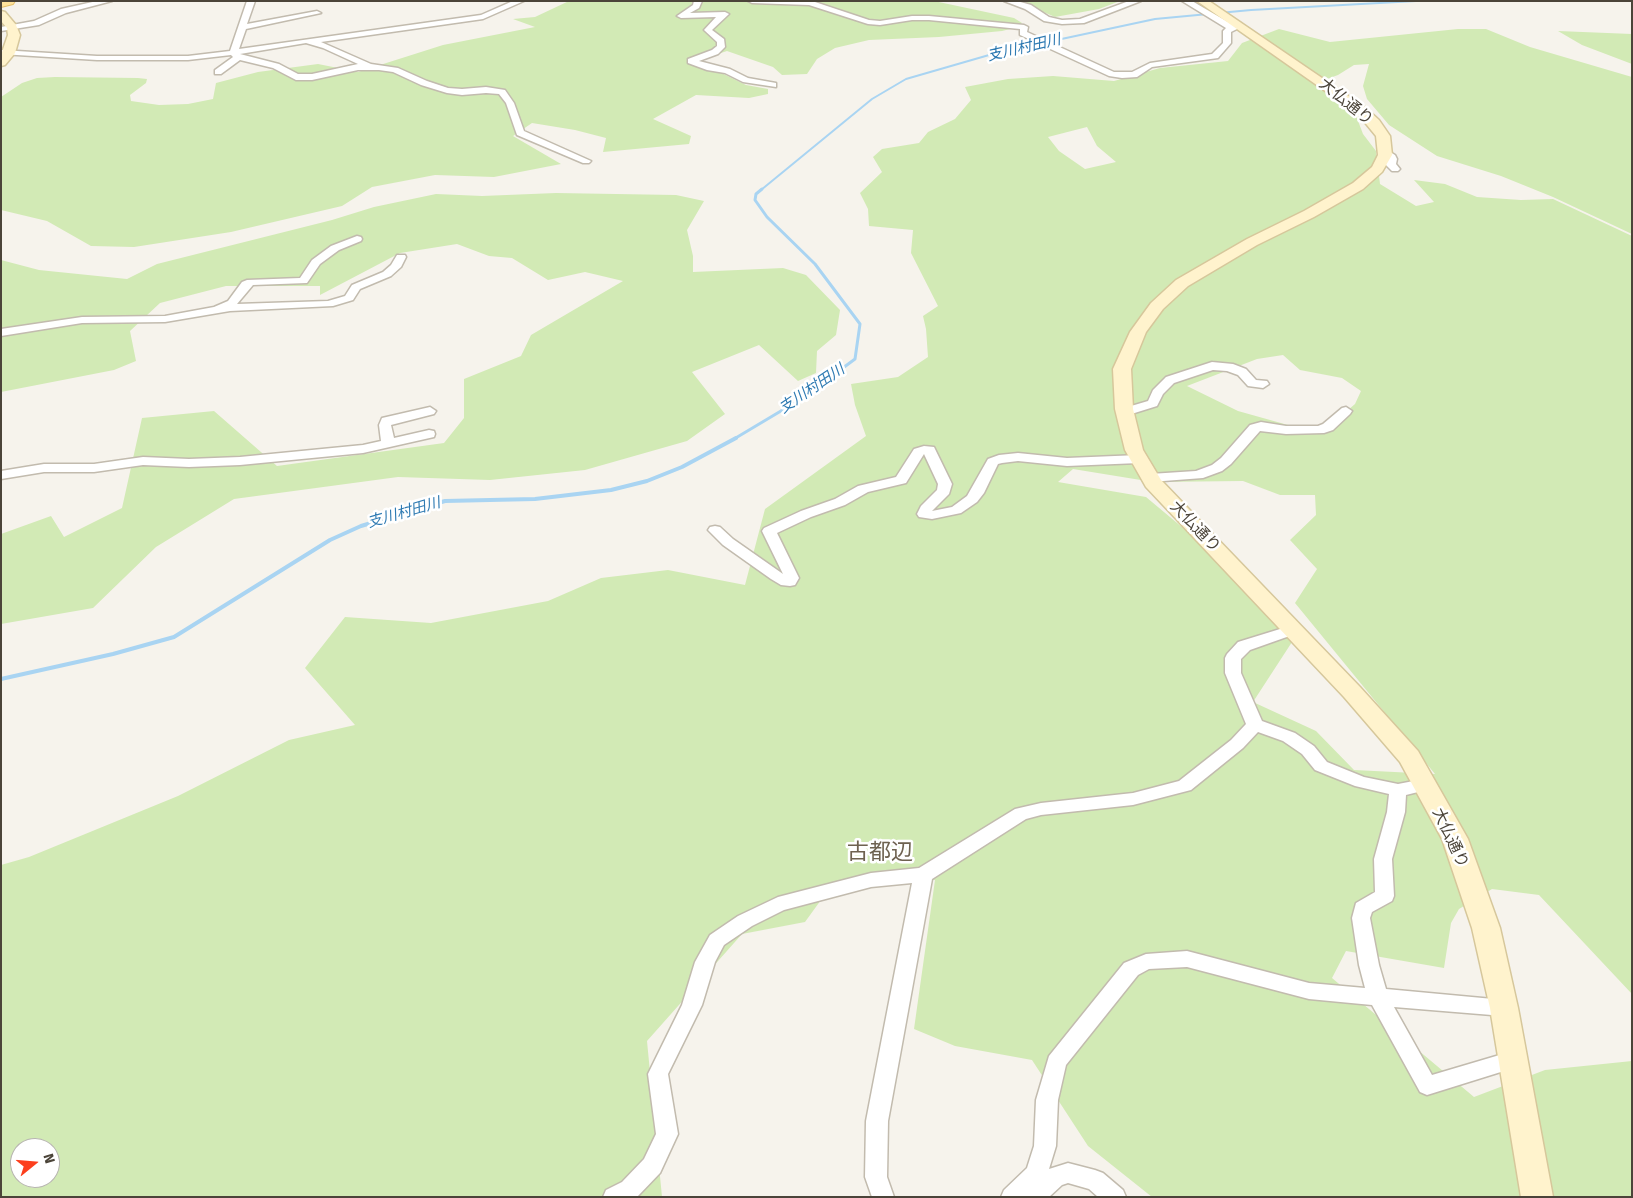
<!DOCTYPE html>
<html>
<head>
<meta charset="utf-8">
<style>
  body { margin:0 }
  #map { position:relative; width:1633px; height:1198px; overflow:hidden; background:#f6f3ec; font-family:"Fira Sans",sans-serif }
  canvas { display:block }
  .frame { position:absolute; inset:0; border:2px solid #4b4439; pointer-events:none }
  .north { position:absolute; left:10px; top:1138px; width:50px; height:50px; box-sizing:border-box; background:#fff; border:1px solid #b7b4b0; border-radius:50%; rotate:73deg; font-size:14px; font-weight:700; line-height:20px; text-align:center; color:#4b4439 }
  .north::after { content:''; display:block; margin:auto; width:18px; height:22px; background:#fc3f1d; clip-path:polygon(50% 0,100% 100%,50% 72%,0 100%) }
</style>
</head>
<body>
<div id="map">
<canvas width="1633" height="1198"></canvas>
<div class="frame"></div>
<div class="north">N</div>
</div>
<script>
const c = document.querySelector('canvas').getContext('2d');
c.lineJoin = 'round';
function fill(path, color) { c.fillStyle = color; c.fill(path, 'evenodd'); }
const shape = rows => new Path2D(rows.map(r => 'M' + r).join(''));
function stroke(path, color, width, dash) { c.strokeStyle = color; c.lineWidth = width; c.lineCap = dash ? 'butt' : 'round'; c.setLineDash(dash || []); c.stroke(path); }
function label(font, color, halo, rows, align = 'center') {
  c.font = font + ' "Fira Sans","Noto Sans JP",sans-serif'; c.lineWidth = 5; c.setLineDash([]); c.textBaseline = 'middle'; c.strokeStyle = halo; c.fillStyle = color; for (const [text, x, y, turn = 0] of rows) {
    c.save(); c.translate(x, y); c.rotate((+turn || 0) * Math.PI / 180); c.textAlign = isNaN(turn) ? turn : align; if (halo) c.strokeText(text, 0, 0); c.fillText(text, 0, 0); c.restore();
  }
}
fill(shape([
  [569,1,934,1,1014,18,1022,23,1014,28,1002,31,939,37,869,40,835,48,817,59,807,74,782,75,773,67,727,51,697,61,746,85,768,89,768,94,749,98,696,95,653,119,691,136,689,144,603,152,606,138,575,130,532,123,513,136,561,164,494,177,435,175,372,187,342,206,231,232,134,247,91,246,47,221,1,210,1,97,22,83,37,78,55,77,138,78,147,79,146,83,130,95,131,101,159,105,188,104,213,99,216,83,258,72,318,64,358,72,443,45,535,27,513,19,535,17],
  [1018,1,1120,1,1099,9,1055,17],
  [1279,29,1330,42,1458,29,1486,29,1530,47,1632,77,1632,234,1553,197,1501,176,1437,156,1389,125,1367,99,1363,86,1369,64,1354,65,1338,75,1327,79,1355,113,1363,134,1376,151,1380,184,1416,206,1434,202,1414,180,1445,184,1477,197,1521,200,1553,199,1632,236,1632,994,1539,895,1492,889,1459,909,1451,923,1444,968,1346,951,1332,978,1474,1097,1545,1070,1632,1061,1632,1197,1152,1197,1088,1146,1032,1060,955,1046,914,1029,935,880,834,882,805,922,742,934,647,1041,662,1197,1,1197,1,865,29,857,178,796,289,740,355,725,305,668,345,617,431,623,548,601,601,578,668,570,745,585,765,509,866,436,855,405,851,384,898,377,928,357,926,329,923,316,938,306,911,253,913,230,869,226,868,209,860,193,882,172,873,157,882,149,919,143,928,132,955,119,971,100,965,87,1008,79,1053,76,1114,81,1160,68,1228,61,1242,43],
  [1087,127,1097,146,1116,162,1085,169,1059,151,1048,137],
  [1283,355,1300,370,1342,378,1361,391,1355,404,1320,434,1238,411,1187,386,1257,359],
  [1073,469,1153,482,1243,481,1280,495,1315,495,1316,515,1290,540,1317,569,1295,603,1435,774,1354,770,1316,731,1253,702,1292,642,1244,591,1213,553,1146,497,1058,482],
  [20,1148,50,1148,50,1178,20,1178],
  [1558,31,1632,34,1632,64,1582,45],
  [556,193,676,195,704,201,687,230,693,256,693,272,783,268,806,275,840,310,836,335,817,351,816,373,798,381,759,345,692,372,725,414,687,441,585,470,490,480,398,477,234,499,156,547,93,608,1,624,1,534,51,516,64,537,122,508,142,418,214,411,277,466,444,443,464,418,464,379,521,356,531,335,623,281,585,272,548,280,512,258,489,256,457,244,400,253,320,295,320,286,226,286,160,303,130,331,136,361,114,370,1,392,1,260,39,270,127,279,157,264,332,220,374,207,436,194,482,196]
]), '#d2eab5');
stroke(shape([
  [761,190,872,99,906,79,996,53,1155,19,1251,10,1416,1]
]), '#a9d4f2', 2);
stroke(shape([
  [734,439,801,399,855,359,860,324,815,264,767,217,755,200,756,194,762,189]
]), '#a9d4f2', 3);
stroke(shape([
  [1,679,113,654,174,637,330,540,361,526,445,501,535,499,611,490,647,481,682,467,736,438]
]), '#a9d4f2', 4);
const street = shape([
  [97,1,112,1,66,13,39,25,1,31,1,27,34,21,61,9,97,1],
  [247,1,255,1,247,24,317,11,321,13,246,29,239,49,481,15,513,1,524,1,483,19,321,42,371,64,398,68,427,81,448,88,462,89,486,87,505,90,514,103,524,131,591,161,589,163,583,163,517,135,506,103,499,94,486,93,462,95,447,93,421,85,393,72,379,70,358,70,312,80,296,80,273,68,240,60,221,74,215,74,215,70,233,57,231,55,188,60,97,60,1,54,1,50,97,56,188,56,230,51,247,1],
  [306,43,323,48,358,64,312,74,298,74,279,64,240,54,306,43],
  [694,1,702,1,699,8,690,13,725,12,729,14,712,30,724,39,725,47,718,54,699,61,730,69,748,78,776,83,776,87,743,82,725,73,707,70,688,63,688,59,712,50,717,46,717,42,704,30,716,17,681,18,677,16,693,5,694,1],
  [748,1,812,1,869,20,880,21,912,16,929,16,1024,25,1028,27,1027,32,1114,72,1132,72,1150,63,1212,54,1223,43,1223,31,1226,28,1182,1,1192,1,1233,25,1239,24,1243,26,1231,32,1231,43,1218,58,1152,67,1137,77,1122,78,1109,76,1020,35,1020,29,929,20,912,20,880,25,868,24,809,5,752,3,748,1],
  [1004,1,1017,1,1031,5,1049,17,1062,20,1080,19,1129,1,1141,1,1084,23,1062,24,1044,21,1025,9,1004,1],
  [1385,149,1395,155,1397,159,1396,164,1400,169,1398,171,1392,171,1386,165,1387,159,1380,152,1385,149],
  [357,236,361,237,362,239,361,241,339,250,320,264,307,283,253,285,237,304,328,301,345,296,352,285,383,272,391,265,397,255,405,255,406,257,401,267,391,276,360,289,353,300,333,306,230,311,165,322,82,323,1,336,1,329,82,317,165,316,214,307,228,301,242,282,247,280,300,278,312,260,331,246,357,236],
  [1212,362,1233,364,1246,369,1256,380,1267,381,1269,384,1263,388,1248,386,1238,375,1227,371,1213,370,1174,383,1163,394,1157,406,1125,416,1119,412,1121,409,1148,401,1153,390,1166,377,1212,362],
  [430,407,436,411,434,414,391,425,394,438,429,430,434,431,435,434,434,437,363,453,240,465,189,467,143,465,94,472,44,472,1,479,1,471,44,464,94,464,143,457,189,459,240,457,363,445,381,441,379,425,382,418,430,407],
  [1346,407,1352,411,1350,414,1333,430,1324,433,1286,434,1260,431,1231,464,1222,471,1203,478,1150,482,1143,478,1150,474,1196,471,1212,465,1221,458,1250,425,1261,422,1286,426,1318,426,1323,424,1342,408,1346,407],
  [924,446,934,447,952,484,949,494,932,511,952,507,967,496,988,459,999,455,1018,453,1067,458,1139,455,1146,459,1139,463,1067,466,1018,461,1002,463,998,464,984,493,977,502,961,513,932,519,919,517,917,514,921,506,937,490,938,484,924,454,906,483,868,492,845,505,811,517,777,533,799,578,795,585,790,586,781,585,771,579,723,545,708,530,710,527,715,526,720,527,733,539,783,574,762,531,764,528,801,511,835,499,858,486,896,477,914,449,924,446],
  [1293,625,1298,627,1301,630,1298,633,1250,650,1241,659,1241,673,1262,721,1295,733,1314,746,1327,762,1364,777,1398,784,1424,779,1430,781,1433,785,1430,789,1406,795,1405,812,1392,859,1394,896,1392,901,1372,912,1370,918,1379,965,1386,989,1504,1000,1511,1002,1514,1008,1511,1014,1504,1016,1394,1007,1432,1075,1513,1051,1520,1054,1523,1060,1520,1066,1427,1095,1420,1092,1372,1005,1309,999,1187,967,1149,969,1138,975,1066,1065,1058,1100,1056,1146,1049,1169,1068,1163,1095,1170,1103,1173,1123,1190,1126,1197,1098,1197,1089,1189,1068,1183,1062,1185,1049,1197,1001,1197,1004,1190,1027,1168,1034,1146,1036,1100,1049,1056,1124,963,1146,954,1187,951,1309,983,1365,988,1359,965,1352,918,1356,903,1375,892,1374,859,1387,812,1389,794,1355,786,1315,770,1302,754,1283,741,1258,732,1243,748,1191,790,1133,805,1041,815,1026,819,932,879,888,1121,887,1177,894,1197,872,1197,865,1177,866,1121,912,883,871,887,784,910,752,926,724,945,715,962,702,1005,668,1074,678,1134,660,1173,637,1197,603,1197,606,1190,622,1182,644,1159,656,1134,648,1074,682,1005,695,962,710,935,738,916,778,897,871,873,919,868,1015,809,1041,803,1133,793,1179,781,1231,740,1246,724,1225,673,1225,658,1227,654,1238,642,1293,625]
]);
const secondary = shape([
  [1197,1,1209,1,1366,108,1379,120,1390,136,1392,155,1382,172,1363,189,1314,217,1257,245,1188,286,1163,309,1146,332,1131,369,1133,409,1143,450,1161,480,1360,687,1418,751,1468,839,1500,928,1518,1008,1553,1197,1521,1197,1490,1008,1472,928,1442,839,1400,762,1344,697,1146,487,1125,450,1115,409,1113,369,1130,332,1151,303,1176,280,1247,239,1304,211,1353,183,1372,167,1378,155,1376,136,1358,114,1197,1],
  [1,11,5,12,16,25,20,35,15,53,5,65,1,66,1,55,8,35,7,28,1,21,1,11]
]);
const primary = shape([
  [1,1,15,1,13,4,1,7,1,1]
]);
stroke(street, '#c2bbae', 3);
stroke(secondary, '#d6c79b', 3);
stroke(primary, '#e6c16a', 2);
fill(street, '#fff');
fill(secondary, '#fff3cd');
fill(primary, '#ffe39c');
label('italic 15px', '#2e7ab2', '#fff', [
  ["支川村田川",1024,48,-13],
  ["支川村田川",812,389,-34],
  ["支川村田川",404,513,-16]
]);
label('16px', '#4b4439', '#fff', [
  ["大仏通り",1346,102,39],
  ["大仏通り",1195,527,46],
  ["大仏通り",1450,838,65]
]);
label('22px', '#6e6250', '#fff', [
  ["古都辺",880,853]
]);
</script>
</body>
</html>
